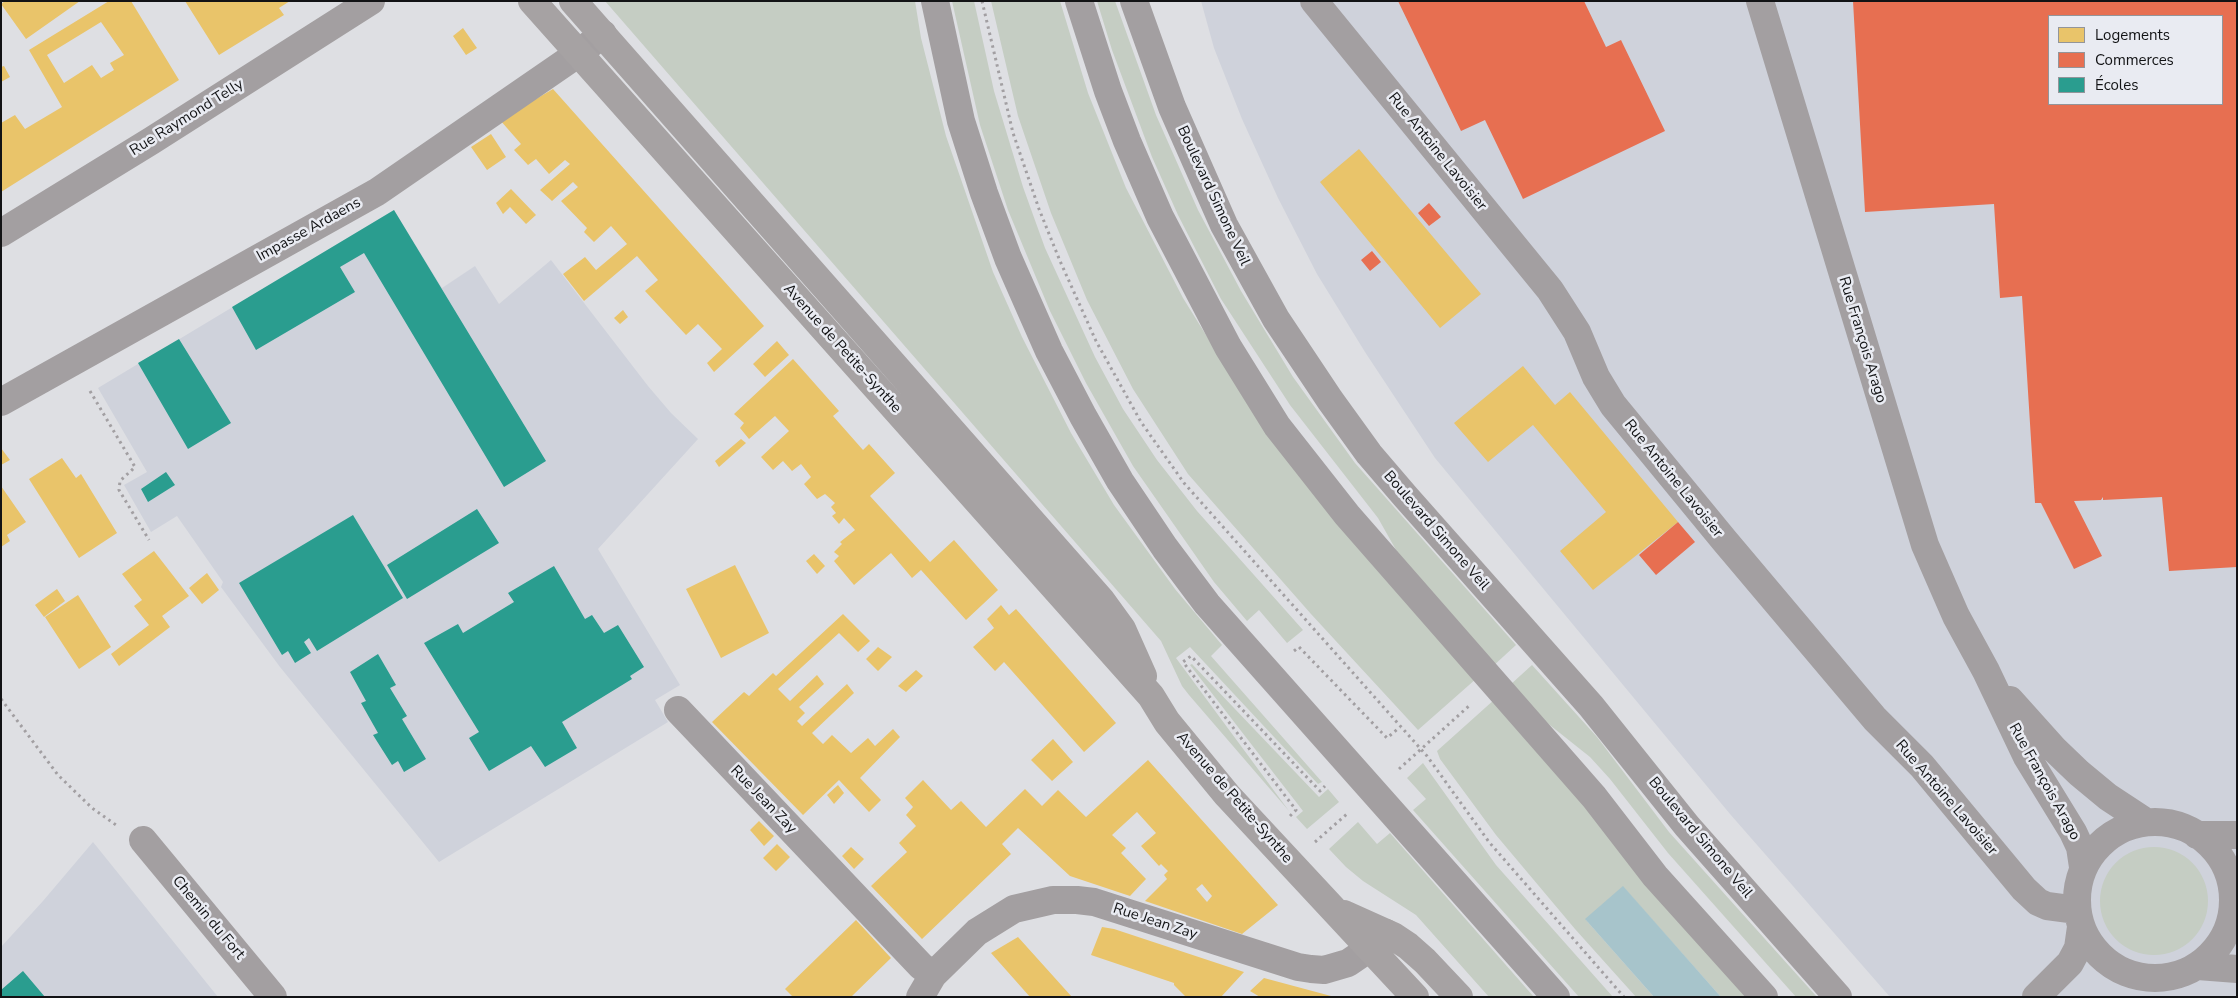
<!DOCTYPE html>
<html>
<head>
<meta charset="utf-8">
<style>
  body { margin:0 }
  #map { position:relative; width:2238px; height:998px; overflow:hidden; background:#dedfe3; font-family:"Nunito Sans",sans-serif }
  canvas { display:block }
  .frame { position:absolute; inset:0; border:2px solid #121315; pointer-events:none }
  .legend { position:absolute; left:2048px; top:15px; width:175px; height:90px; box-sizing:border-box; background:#e9ebf2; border:1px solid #93959a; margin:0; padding:6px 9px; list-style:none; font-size:15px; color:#121315 }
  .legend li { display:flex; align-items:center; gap:10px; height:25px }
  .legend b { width:25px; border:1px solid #93959a }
</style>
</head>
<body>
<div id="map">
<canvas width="2238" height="998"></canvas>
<div class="frame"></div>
<ul class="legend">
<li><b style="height:14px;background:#e9c46a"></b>Logements</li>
<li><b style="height:14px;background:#e76f51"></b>Commerces</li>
<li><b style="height:14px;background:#2a9d8f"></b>Écoles</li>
</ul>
</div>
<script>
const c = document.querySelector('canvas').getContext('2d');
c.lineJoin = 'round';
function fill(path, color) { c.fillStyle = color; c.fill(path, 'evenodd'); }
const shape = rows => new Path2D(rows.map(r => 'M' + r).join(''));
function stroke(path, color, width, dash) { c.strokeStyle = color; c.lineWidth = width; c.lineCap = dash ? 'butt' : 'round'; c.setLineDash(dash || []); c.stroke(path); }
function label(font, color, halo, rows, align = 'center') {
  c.font = font + ' "Nunito Sans",sans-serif'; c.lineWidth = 5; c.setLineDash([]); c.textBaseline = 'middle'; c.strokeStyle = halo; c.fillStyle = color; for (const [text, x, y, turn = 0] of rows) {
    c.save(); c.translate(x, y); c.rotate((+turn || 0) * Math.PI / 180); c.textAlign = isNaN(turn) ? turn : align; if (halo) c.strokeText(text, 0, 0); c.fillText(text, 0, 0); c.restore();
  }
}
fill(shape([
  [1201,1,2237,1,2237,997,1890,997,1730,814,1435,458,1365,352,1317,274,1278,198,1242,119,1214,48],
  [2049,16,2222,16,2222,104,2049,104],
  [394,210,442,288,475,266,499,304,551,260,648,386,671,413,698,439,598,549,680,685,655,700,668,722,439,862,280,667,221,587,223,582,177,516,151,532,124,485,147,472,98,388],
  [93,842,218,997,1,997,1,947,43,901]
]), '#cfd2db');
fill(shape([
  [605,1,915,1,921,38,946,136,993,272,1022,337,1071,433,1114,505,1175,589,1222,645,1211,656,1322,782,1318,784,1190,647,1176,658,1289,811,1189,695,1182,686,1161,641],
  [952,1,974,1,994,91,1023,187,1045,248,1095,357,1123,409,1157,460,1197,511,1303,630,1287,643,1259,610,1247,621,1214,582,1133,466,1086,383,1050,311,1008,210,980,125],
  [991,1,1060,1,1088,93,1126,188,1183,298,1224,364,1477,678,1418,730,1311,614,1188,474,1133,389,1087,300,1051,213,1018,116],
  [1097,1,1115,1,1156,115,1198,210,1241,291,1293,377,1355,463,1516,645,1492,667,1404,564,1378,518,1290,405,1221,299,1178,215,1152,157,1112,50],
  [1192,664,1319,797,1328,789,1339,802,1307,829,1296,817,1303,811,1190,665],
  [1532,665,1597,737,1669,832,1817,997,1796,997,1668,853,1610,779,1590,757,1541,718,1510,685],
  [1495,699,1751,997,1721,997,1623,887,1586,920,1654,997,1636,997,1575,929,1496,835,1440,759,1437,751],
  [1423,763,1496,865,1613,997,1579,997,1413,810,1426,799,1407,778],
  [1358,822,1377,844,1390,833,1534,997,1489,997,1416,915,1363,881,1346,867,1329,849],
  '2100 901a54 54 0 1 1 108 0a54 54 0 1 1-108 0Z'
]), '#c5cdc3');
fill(shape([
  [1623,886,1721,997,1654,997,1585,919]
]), '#a7c4cb');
fill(shape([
  [5,1,80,1,26,39,1,4],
  [109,1,131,1,179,80,1,192,1,123,15,115,25,129,62,107,29,50],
  [101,22,124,55,110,63,114,70,101,78,92,65,64,83,47,55],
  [185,1,290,1,279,8,284,15,219,55],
  [463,28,477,48,466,55,453,36],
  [4,66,10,77,1,82,1,67],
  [553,89,764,326,714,372,707,363,722,349,698,324,686,335,645,291,658,280,637,256,584,301,563,274,585,257,596,270,627,244,611,226,594,242,584,232,587,228,561,201,578,187,573,182,552,201,540,190,570,164,565,160,549,174,536,159,528,165,514,150,521,144,500,120],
  [491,134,506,157,487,170,471,147],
  [1359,149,1481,294,1440,328,1320,182],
  [511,189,536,215,526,224,510,207,503,214,496,203],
  [623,310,628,317,620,324,614,318],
  [777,341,789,355,765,377,753,364],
  [793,359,839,411,833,416,863,450,869,444,895,473,870,496,930,562,954,540,998,590,966,620,921,570,912,578,891,553,854,585,834,561,839,556,834,552,842,544,840,542,855,530,844,518,839,524,832,516,836,513,831,507,835,503,825,494,817,499,804,484,811,477,801,464,792,471,783,461,773,470,761,457,789,431,775,416,749,439,740,428,744,423,734,414],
  [1523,366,1555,405,1570,392,1678,522,1593,590,1560,551,1606,512,1533,425,1488,462,1454,423],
  [741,439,746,443,719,467,715,461],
  [1,448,10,460,1,465],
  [62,458,76,478,81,474,117,533,79,558,29,479],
  [1,486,26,522,7,535,10,541,1,547],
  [154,551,189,596,162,616,170,627,119,666,111,654,149,625,134,606,142,600,122,574],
  [814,554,825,566,817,574,806,561],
  [735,565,769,633,721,658,686,589],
  [207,573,219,590,202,604,189,588],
  [57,589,65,601,44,617,35,605],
  [78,595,111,647,79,669,45,617],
  [1001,605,1009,615,1016,609,1116,723,1084,752,1004,662,995,671,973,647,994,628,987,619],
  [843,614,870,641,858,652,839,633,778,689,790,701,817,675,824,684,799,707,805,713,797,721,802,726,847,684,854,693,812,733,823,744,832,735,851,753,868,738,875,746,893,729,900,737,860,778,881,800,869,812,839,780,803,815,712,722,744,692,749,696,773,673,776,676],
  [878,647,892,657,878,671,866,659],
  [916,670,923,676,906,692,898,686],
  [1053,739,1073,762,1052,781,1031,760],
  [1148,760,1278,905,1242,934,1145,901,1167,879,1164,875,1168,871,1161,864,1159,866,1141,846,1156,833,1137,812,1112,835,1126,848,1121,853,1146,879,1130,896,1070,876,1018,828,1002,844,1011,854,922,939,871,886,907,852,899,843,916,826,906,815,913,807,905,798,923,780,951,810,961,801,986,827,1025,789,1042,806,1058,790,1086,817],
  [1202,884,1212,896,1207,902,1196,889],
  [838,785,844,793,834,804,827,795],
  [759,821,774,836,764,846,750,830],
  [777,844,790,857,776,871,763,858],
  [851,847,864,859,854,869,842,856],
  [856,920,891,958,851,997,793,997,785,989],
  [1102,927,1114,929,1244,972,1221,997,1186,997,1174,985,1174,983,1091,955],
  [1018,937,1072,997,1030,997,991,953],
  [1264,978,1331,996,1331,997,1260,997,1250,991]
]), '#e9c46a');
fill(shape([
  [1398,1,1584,1,1606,47,1621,40,1665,131,1523,199,1485,120,1461,131],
  [1853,1,2237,1,2237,567,2169,571,2162,497,2103,500,2103,497,2101,500,2074,501,2102,556,2074,569,2041,503,2035,503,2022,296,2000,298,1994,204,1865,212],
  [2049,16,2222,16,2222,104,2049,104],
  [1429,203,1441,217,1429,226,1418,213],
  [1372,251,1381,262,1370,271,1361,260],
  [1678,522,1695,542,1656,575,1639,555]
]), '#e76f51');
fill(shape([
  [394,210,546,461,504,487,364,253,340,267,355,292,256,350,232,307],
  [179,339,231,423,188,449,138,363],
  [166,472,175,485,148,502,141,489],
  [477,509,499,543,407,599,387,565],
  [353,515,403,598,317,651,309,638,304,642,311,653,295,663,288,651,282,655,239,583],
  [554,566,585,619,592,615,604,633,618,625,644,667,630,676,632,679,562,722,577,748,545,767,531,746,489,771,469,738,479,732,424,643,458,624,463,633,514,602,508,593],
  [378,654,396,685,390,688,407,716,402,719,426,759,404,772,398,761,392,765,373,735,378,733,361,703,366,701,350,672],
  [23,971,45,997,1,997,1,990]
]), '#2a9d8f');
stroke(shape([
  [982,1,1013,133,1039,209,1060,261,1096,341,1141,422,1184,483,1427,756,1489,842,1624,997],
  [90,391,135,467,120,481,119,490,149,540],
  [1294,651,1299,647,1387,738,1400,727],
  [1,699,58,775,92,808,116,825],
  [1399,769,1470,705],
  [1290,816,1296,810,1183,662,1191,656,1320,791,1325,786],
  [1315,842,1348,813]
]), '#a29fa2', 3, [2.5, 4]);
stroke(shape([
  [935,1,961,121,984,193,1008,258,1049,351,1083,416,1120,481,1165,548,1207,604,1556,997],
  [1079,1,1108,91,1127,141,1160,217,1228,347,1277,426,1347,515,1594,797,1655,876,1764,997],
  [1134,1,1172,107,1224,225,1276,319,1330,400,1369,454,1405,496,1591,706,1687,826,1838,997],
  [1314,1,1550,290,1577,332,1596,377,1613,405,1724,540,1875,719,1922,766,2024,889,2038,902,2047,906,2077,910],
  [1760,1,1925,545,1956,616,1986,671,2027,757,2073,832,2080,847,2083,867],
  [1,233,151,141,371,1],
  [1,402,377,192,579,53,603,34],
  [2010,700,2054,749,2079,773,2108,797,2146,822],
  [678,710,921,966,933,975],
  '2077 900a78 78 0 1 1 156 0a78 78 0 1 1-156 0Z',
  [2197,835,2237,835],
  [143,840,273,997],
  [2198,966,2237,969],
  [920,997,933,975,977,932,1014,909,1053,900,1077,900,1094,902,1298,967,1311,969,1324,970,1348,963,1370,948,1386,933],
  [2036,997,2070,963,2078,948,2081,927]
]), '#a39fa1', 28);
stroke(shape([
  [532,1,1151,696,1167,722,1227,795,1415,997],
  [573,1,1101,600,1122,629,1143,676],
  [1344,914,1393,936,1408,946,1425,961,1459,997]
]), '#a6a2a3', 28);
label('15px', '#121315', '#e9ebf2', [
  ["Rue Raymond Telly",187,118,-32],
  ["Rue Antoine Lavoisier",1437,152,51],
  ["Boulevard Simone Veil",1213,196,65],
  ["Impasse Ardaens",309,230,-29],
  ["Rue François Arago",1862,340,73],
  ["Avenue de Petite-Synthe",842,349,48],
  ["Rue Antoine Lavoisier",1673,479,51],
  ["Boulevard Simone Veil",1436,531,49],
  ["Rue François Arago",2044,782,61],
  ["Avenue de Petite-Synthe",1234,798,49],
  ["Rue Antoine Lavoisier",1946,798,49],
  ["Rue Jean Zay",763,800,46],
  ["Boulevard Simone Veil",1700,838,50],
  ["Chemin du Fort",208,918,50],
  ["Rue Jean Zay",1155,922,18]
]);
</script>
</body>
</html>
